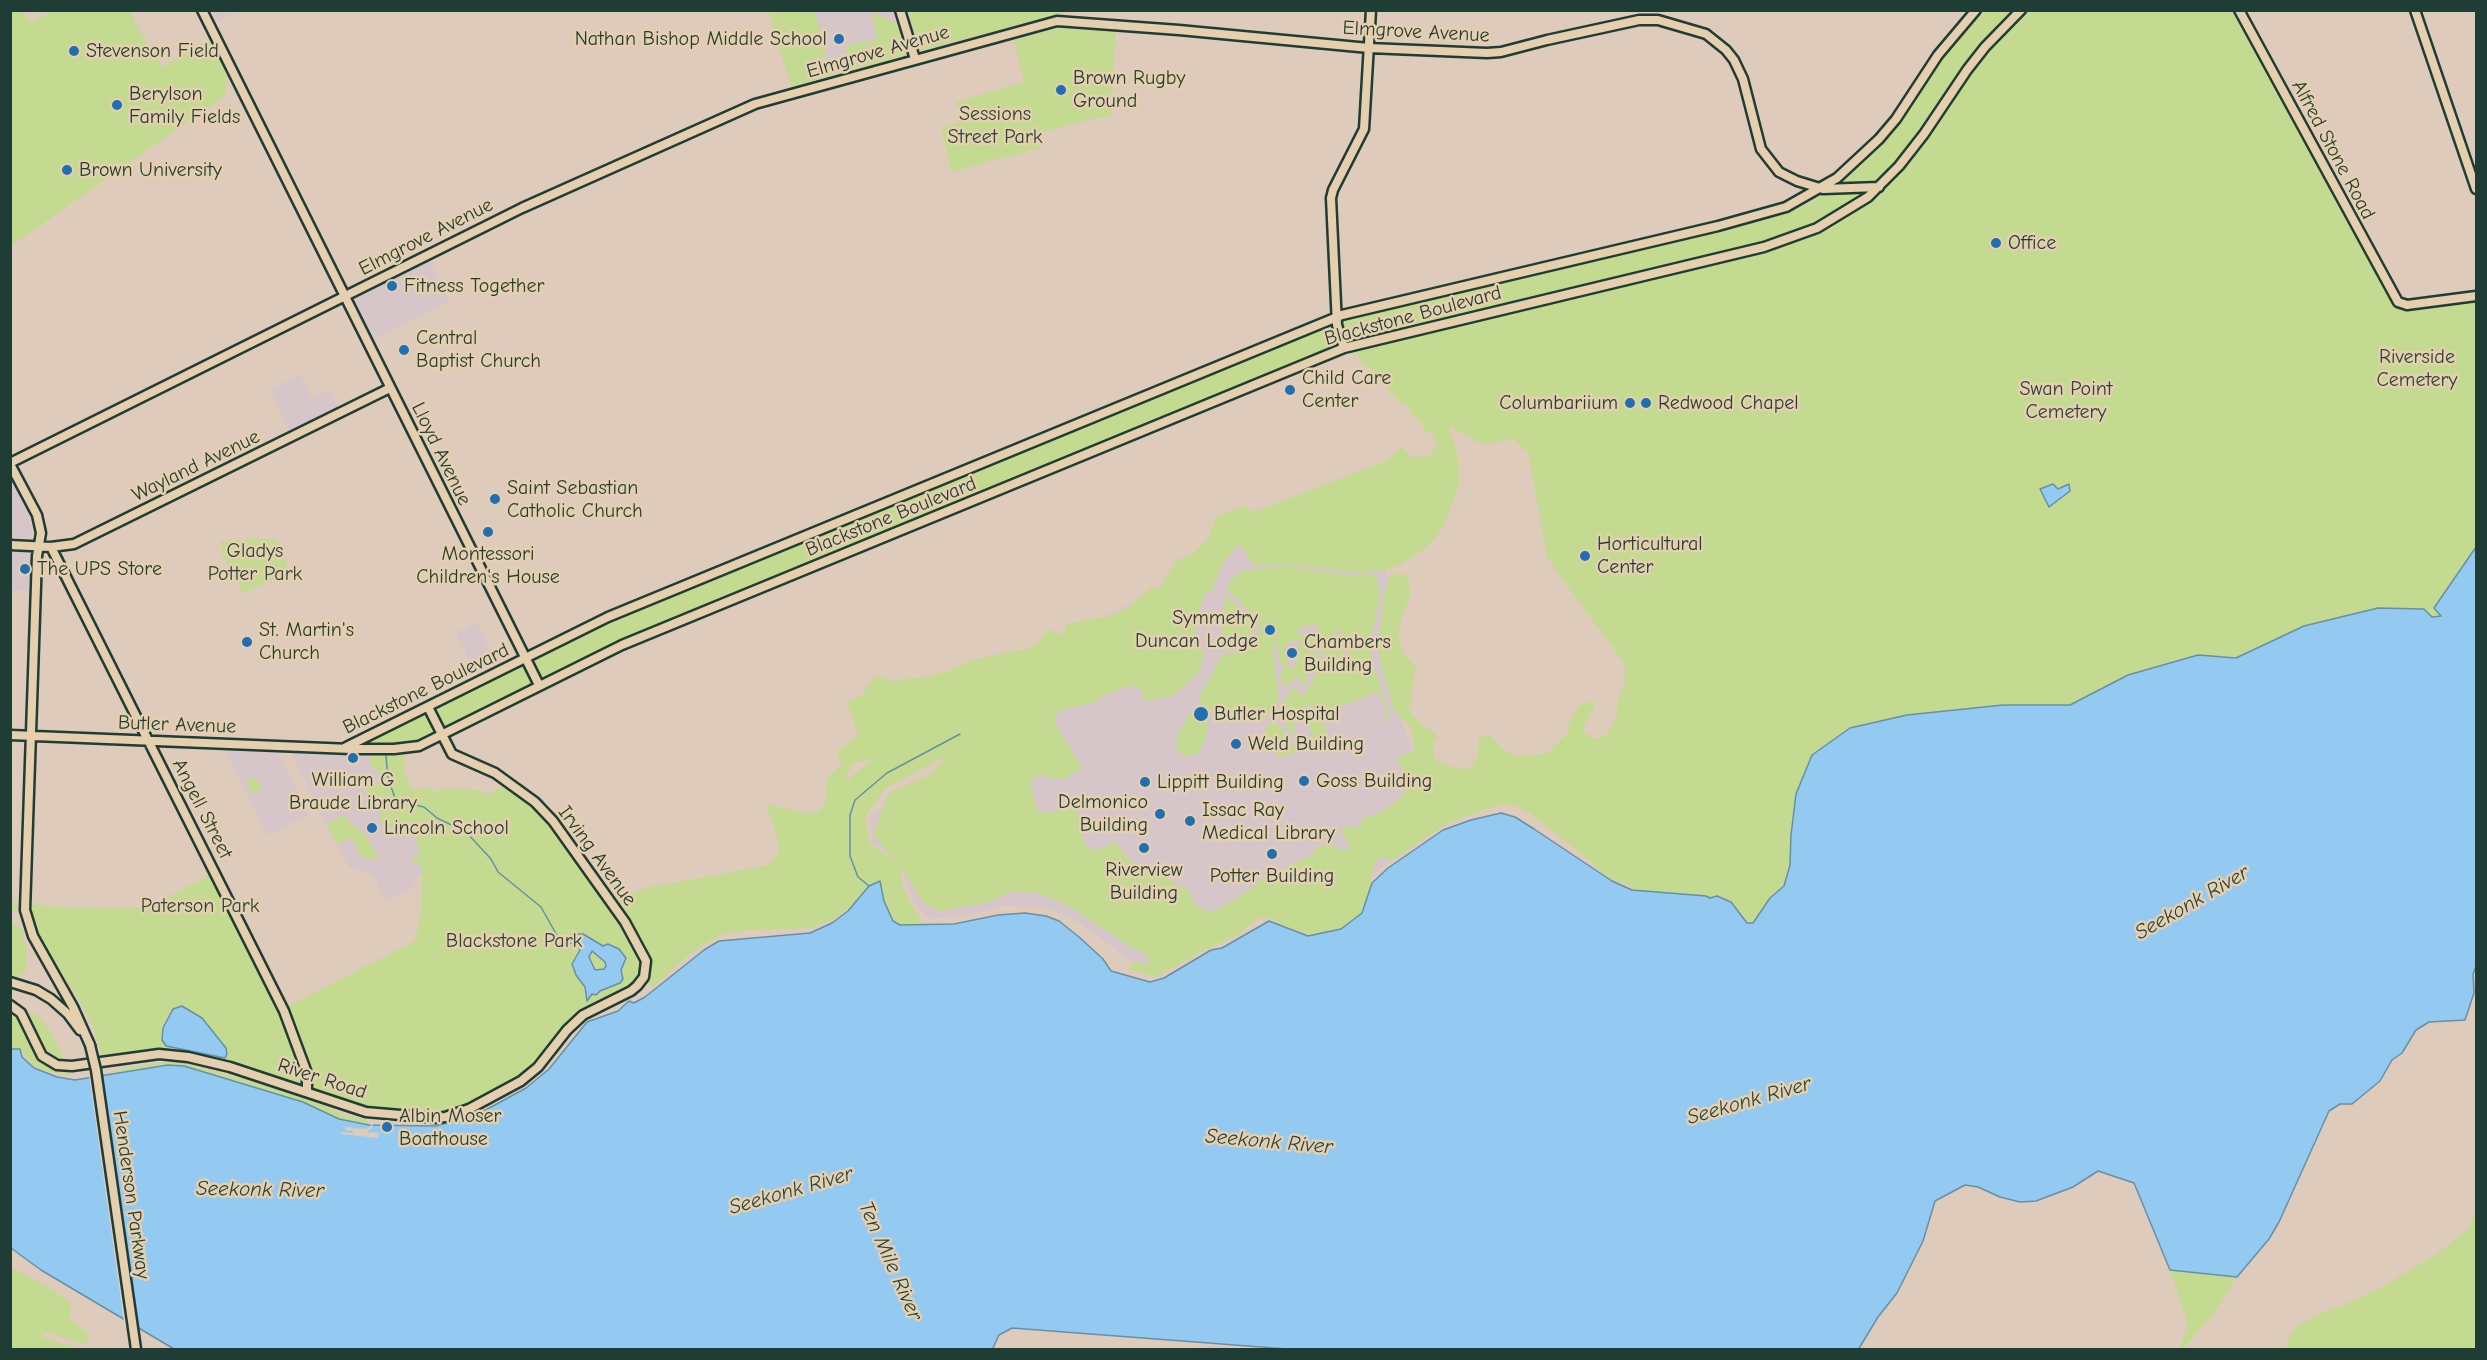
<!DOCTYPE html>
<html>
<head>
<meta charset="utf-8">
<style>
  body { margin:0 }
  #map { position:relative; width:2487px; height:1360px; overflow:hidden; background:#decbbb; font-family:"Comic Neue",sans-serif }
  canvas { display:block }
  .frame { position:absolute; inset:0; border:12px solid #1f3d34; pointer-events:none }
</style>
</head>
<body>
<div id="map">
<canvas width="2487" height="1360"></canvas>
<div class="frame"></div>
</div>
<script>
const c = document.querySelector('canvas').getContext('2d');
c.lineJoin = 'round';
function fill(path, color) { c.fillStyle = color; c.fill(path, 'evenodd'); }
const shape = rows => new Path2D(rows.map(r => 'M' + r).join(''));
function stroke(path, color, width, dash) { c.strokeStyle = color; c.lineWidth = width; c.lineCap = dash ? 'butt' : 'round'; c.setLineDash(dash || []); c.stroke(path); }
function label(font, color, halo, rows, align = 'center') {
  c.font = font + ' "Comic Neue",sans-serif'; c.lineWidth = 5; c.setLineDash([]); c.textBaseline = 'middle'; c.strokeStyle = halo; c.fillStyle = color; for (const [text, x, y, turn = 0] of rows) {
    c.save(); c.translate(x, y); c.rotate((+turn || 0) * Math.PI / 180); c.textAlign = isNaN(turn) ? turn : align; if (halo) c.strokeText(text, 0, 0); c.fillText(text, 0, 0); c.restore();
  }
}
fill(shape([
  [212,11,236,11,219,22],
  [769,11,893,11,906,55,791,87],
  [427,256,450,301,367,343,345,296],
  [300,374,311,397,329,391,341,412,292,435,270,390],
  [11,474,27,508,33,535,31,538,11,536],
  [1357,493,1388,578,1384,625,1392,697,1442,825,1374,873,1359,897,1258,917,1151,967,1131,961,1078,922,1044,907,1004,906,970,915,929,919,913,901,899,859,872,843,870,815,973,750,1012,662,1188,576,1225,538],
  [11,549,33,549,31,591,11,590],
  [477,623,492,655,472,665,456,633],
  [227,750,278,753,309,814,267,836,225,751],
  [291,753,373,754,414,818,422,872,411,889,386,901,373,875,349,868],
  [1199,1345,1233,1347,1244,1349,1198,1349]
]), '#d6c6ca');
fill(shape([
  [11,10,24,11,31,23,50,11,130,11,142,35,163,67,209,39,226,73,226,95,11,246],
  [805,10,815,11,822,38,813,42,823,40,827,56,818,59,818,62,829,59,834,75,791,87,769,11],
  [908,11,908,10,1071,11,923,50,919,47],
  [1982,11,2237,11,2399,306,2397,309,2476,300,2476,547,2441,616,2433,618,2410,609,2393,608,2353,617,2288,633,2236,658,2229,657,2065,707,1911,715,1850,728,1791,844,1790,865,1784,886,1770,898,1753,923,1747,923,1729,902,1717,896,1710,898,1706,896,1632,890,1631,885,1607,878,1589,860,1531,814,1516,806,1500,804,1446,824,1393,860,1382,858,1377,860,1372,871,1370,893,1362,915,1326,945,1273,920,1261,917,1247,926,1241,933,1203,951,1156,977,1128,969,1132,963,1139,962,1150,966,1147,955,1129,946,1067,905,1037,893,1013,891,986,903,939,911,924,903,900,866,903,889,923,923,900,925,832,923,847,911,847,908,832,920,810,928,748,930,723,934,692,952,653,987,639,980,632,987,582,1011,565,1027,538,1063,520,1079,475,1102,445,1112,428,1114,365,1108,217,1059,177,1051,157,1048,102,1057,92,1024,83,1007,39,935,30,903,54,907,142,908,158,902,210,875,280,1010,415,941,421,914,422,872,421,866,409,860,420,856,415,832,401,836,392,832,392,826,383,824,380,818,381,811,378,804,371,805,364,789,381,783,379,774,370,764,370,750,399,750,398,753,405,753,404,772,412,790,428,788,435,792,447,788,480,790,488,795,508,782,534,802,612,905,622,897,646,888,768,865,776,858,779,849,775,828,766,806,770,805,813,814,823,808,827,796,826,785,829,775,842,765,837,752,858,735,847,702,863,694,872,680,877,676,898,682,899,679,921,678,949,671,971,660,1031,648,1039,642,1045,632,1050,630,1061,635,1066,629,1065,624,1110,616,1130,606,1149,589,1161,587,1176,560,1191,555,1207,540,1217,516,1246,505,1248,511,1256,511,1386,461,1402,447,1413,458,1428,456,1435,449,1437,445,1434,435,1424,429,1421,422,1410,413,1407,404,1398,402,1394,394,1388,393,1387,387,1376,378,1373,370,1362,364,1354,346,1531,303,1533,308,1540,306,1539,302,1786,241,1843,210,1787,236,1742,248,1399,330,1320,352,1065,459,877,535,817,563,627,639,419,741,407,745,361,747,361,743,644,605,1344,319,1742,224,1789,212,1810,203,1860,165,1881,144,1897,125,1951,47],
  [1981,48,1937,121,1925,144,1877,193,1883,177,1911,144,1936,105],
  [1449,426,1480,443,1489,444,1511,439,1518,442,1522,449,1528,451,1547,558,1624,663,1625,685,1619,696,1616,718,1606,735,1596,739,1584,733,1584,726,1595,707,1593,700,1577,707,1567,728,1568,733,1547,753,1519,757,1503,749,1492,737,1487,735,1478,739,1478,756,1472,767,1467,770,1439,763,1435,759,1432,743,1436,739,1436,734,1422,725,1409,710,1408,707,1412,704,1411,693,1416,666,1404,654,1398,636,1402,615,1411,594,1408,576,1396,573,1390,576,1385,590,1378,641,1380,661,1393,707,1398,715,1413,729,1412,734,1415,750,1396,759,1408,780,1408,787,1403,796,1383,811,1368,817,1361,818,1362,823,1357,827,1354,828,1343,826,1341,830,1345,838,1348,839,1349,849,1340,851,1336,846,1325,845,1316,848,1312,855,1285,867,1284,871,1264,877,1250,890,1211,913,1194,904,1189,890,1131,861,1116,843,1109,843,1106,848,1094,850,1085,845,1076,809,1038,813,1030,782,1035,776,1047,775,1049,779,1066,779,1073,773,1083,769,1058,729,1054,715,1062,710,1096,702,1100,697,1131,685,1142,691,1143,699,1146,701,1173,696,1182,688,1198,673,1202,664,1203,651,1195,645,1194,637,1198,624,1199,611,1205,593,1212,591,1223,563,1240,544,1253,565,1292,565,1363,573,1389,569,1401,564,1413,557,1434,540,1444,525,1459,486,1458,456],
  [948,755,930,775,889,793,873,835,897,862,869,843,865,817,885,789],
  [872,759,847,781,847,772,855,762],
  [871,12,897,23,906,55,864,67,862,59,871,53,869,42,877,39],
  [1059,28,1116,32,1111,117,1096,118,1038,133,1041,148,951,172,941,128,960,122,956,102,1024,82,1014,40],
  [866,40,869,52,854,58,848,58,845,47],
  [844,55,847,61,858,60,860,68,838,74,834,58],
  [261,538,277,540,290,571,244,594,221,552,221,541],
  [1283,566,1348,575,1377,575,1380,598,1371,637,1372,662,1351,661,1339,629,1336,630,1337,637,1318,642,1313,650,1318,657,1357,668,1375,669,1389,710,1388,717,1384,721,1373,725,1383,720,1387,711,1379,691,1325,713,1326,718,1322,720,1330,739,1336,741,1301,748,1277,712,1292,688,1298,690,1301,684,1298,681,1299,677,1296,675,1288,686,1282,684,1280,671,1284,670,1282,661,1278,661,1278,641,1274,645,1273,653,1279,698,1264,720,1260,722,1251,714,1241,710,1213,711,1200,703,1199,697,1213,673,1221,655,1248,651,1259,630,1259,622,1256,617,1228,591,1228,582,1237,574,1247,570],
  [1265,621,1277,629,1278,636,1266,636,1262,633],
  [1317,624,1319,632,1306,636,1299,635,1298,628],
  [1300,640,1301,646,1293,648,1294,651,1298,651,1299,659,1295,660,1296,666,1289,669,1284,645,1289,644,1289,642],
  [1312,668,1318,672,1303,696,1297,692,1303,682,1306,684,1309,679,1305,676],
  [1312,705,1314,714,1313,717,1303,717,1301,708],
  [1308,720,1313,740,1299,744,1293,729,1296,728,1294,723],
  [1225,595,1254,620,1256,626,1245,645,1226,649,1223,649,1221,644],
  [1330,643,1336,643,1340,645,1343,654,1342,658,1320,653,1320,647,1323,645,1325,649,1331,647],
  [1196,710,1209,718,1205,742,1197,755,1185,756,1177,750,1176,739,1189,713],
  [1273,722,1280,726,1295,749,1294,753,1280,758,1277,756,1275,753,1280,750,1274,738,1269,740,1265,732,1268,725],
  [252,778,254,781,257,779,262,789,252,794,246,781],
  [345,814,350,823,367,836,379,860,362,858,351,837,337,844,327,823],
  [11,901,18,904,17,909,12,912,12,921,14,924,23,930,23,941,26,942,27,970,16,978,11,975],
  [11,1010,19,1017,36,1054,43,1062,51,1068,69,1071,70,1075,43,1071,32,1064,20,1049,21,1055,11,1054],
  [32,1012,39,1016,52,1034,63,1056,61,1059,50,1056,40,1043,29,1017],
  [170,1061,196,1066,302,1096,345,1115,364,1119,369,1122,369,1125,339,1119,303,1102,184,1066,168,1065,107,1073,129,1067],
  [2476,1209,2476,1349,2278,1349,2287,1346,2288,1338,2294,1329,2321,1313,2342,1306,2385,1285,2437,1254,2470,1227],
  [11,1267,53,1290,71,1304,69,1319,87,1332,88,1342,83,1344,40,1330,45,1338,82,1349,11,1349],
  [2170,1270,2237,1277,2215,1312,2183,1349,2178,1349,2187,1328,2186,1318]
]), '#c4da90');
const water = shape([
  [2053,484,2058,489,2069,484,2070,491,2049,507,2040,489,2053,484],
  [2476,547,2476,966,2473,974,2474,993,2465,1020,2429,1022,2416,1030,2402,1053,2392,1060,2380,1081,2352,1104,2340,1104,2329,1111,2279,1222,2269,1239,2237,1277,2170,1270,2134,1183,2098,1171,2073,1187,2036,1201,2020,1202,2000,1197,1978,1187,1965,1185,1935,1201,1923,1241,1897,1293,1878,1317,1858,1350,1300,1350,1012,1328,999,1335,992,1350,174,1349,41,1270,11,1248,11,1049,20,1049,22,1057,34,1068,57,1077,75,1080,168,1065,184,1066,303,1102,339,1119,369,1125,436,1126,480,1113,526,1088,549,1069,587,1022,618,1011,629,1001,634,1003,645,997,704,950,719,941,810,933,832,923,848,911,869,886,880,881,884,901,893,921,900,925,954,924,998,915,1025,913,1046,916,1059,921,1079,937,1103,959,1111,971,1150,982,1164,978,1211,950,1222,948,1269,921,1308,936,1341,929,1362,913,1372,883,1388,868,1443,830,1471,820,1501,813,1515,817,1534,829,1612,881,1632,890,1706,896,1710,898,1717,896,1731,902,1747,923,1753,923,1770,898,1784,886,1790,865,1791,835,1796,794,1812,755,1850,728,1907,715,2003,705,2070,705,2128,675,2198,655,2236,658,2304,626,2378,608,2424,609,2432,617,2441,616,2434,608,2476,547],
  [573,934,583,934,603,946,608,944,619,949,626,958,621,970,623,979,620,983,600,991,596,995,592,994,587,1001,585,987,576,975,572,964,580,950,577,944,568,943,566,939,573,934],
  [592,951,605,962,606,966,604,969,595,970,589,957,592,951],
  [182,1006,202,1018,226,1048,227,1054,225,1058,166,1046,162,1040,163,1028,173,1009,182,1006]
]);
fill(water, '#94c9f2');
stroke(water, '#6591a6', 1.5);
fill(shape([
  [102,1072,138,1332,124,1323,89,1075],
  [371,1122,373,1122,372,1128,368,1131,368,1134,369,1132,379,1133,378,1138,341,1134,341,1132,353,1133,353,1131,345,1130,345,1127,365,1129,371,1126]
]), '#decbbb');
stroke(shape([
  [386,756,388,778,395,798,402,802,424,807,437,818,466,832,491,859,498,872,541,907,559,939,567,942],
  [869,886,858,877,850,856,850,815,855,800,887,773,960,734]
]), '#6591a6', 1.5);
const secondary = shape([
  [202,10,539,685],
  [900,10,915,59],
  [2239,10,2398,302,2407,305,2476,296],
  [2415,10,2476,189],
  [1344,348,1337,325,1331,198,1333,190,1364,129,1371,10],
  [10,463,522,208,755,104,1057,21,1179,30,1369,48,1487,53,1501,52,1547,40,1639,20,1658,20,1706,34,1726,50,1734,60,1743,79,1761,149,1779,172,1797,181,1823,189,1879,187],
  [10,464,37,515,41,533,37,556,25,910,33,936,73,1007,90,1045],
  [10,545,51,547,74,544,390,388],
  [51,547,284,1011,307,1073,307,1092],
  [10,735,351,749,394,749,419,746,622,645,1344,348,1764,247,1817,228,1868,197,1899,166,1924,134,1967,70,1985,47,2021,10],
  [346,747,608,617,1342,315,1718,226,1786,207,1837,178,1879,139,1896,119,1938,55,1976,10],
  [10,982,36,990,51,999,68,1014,80,1030],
  [10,1005,21,1013,42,1056,57,1065,72,1066,159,1054,188,1057,230,1067,366,1112,435,1118,445,1117,469,1109,521,1081,538,1067,567,1030,583,1015,631,991,637,986,644,977,646,961,625,922,553,821,535,802,495,773,452,754,428,707]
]);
stroke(secondary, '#1f3d34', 13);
stroke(secondary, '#e5cfae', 8);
const secondaryBridge = shape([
  [90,1045,96,1070,136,1349]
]);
stroke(secondaryBridge, '#1f3d34', 13, []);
stroke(secondaryBridge, '#e5cfae', 8);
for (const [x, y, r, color] of [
  [839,39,6,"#1f6fb2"],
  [74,51,6,"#1f6fb2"],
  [1061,90,6,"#1f6fb2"],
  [117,105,6,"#1f6fb2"],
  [67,170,6,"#1f6fb2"],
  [1996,243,6,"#1f6fb2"],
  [392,286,6,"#1f6fb2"],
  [404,350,6,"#1f6fb2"],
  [1290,390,6,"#1f6fb2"],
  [1630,403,6,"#1f6fb2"],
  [1646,403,6,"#1f6fb2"],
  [495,499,6,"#1f6fb2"],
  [488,532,6,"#1f6fb2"],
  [1585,556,6,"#1f6fb2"],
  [25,569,6,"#1f6fb2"],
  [1270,630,6,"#1f6fb2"],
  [247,642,6,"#1f6fb2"],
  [1292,653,6,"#1f6fb2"],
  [1201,714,8,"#1f6fb2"],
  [1236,744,6,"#1f6fb2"],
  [353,758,6,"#1f6fb2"],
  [1304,781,6,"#1f6fb2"],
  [1145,782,6,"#1f6fb2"],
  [1160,814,6,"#1f6fb2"],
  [1190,821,6,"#1f6fb2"],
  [372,828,6,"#1f6fb2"],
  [1144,848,6,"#1f6fb2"],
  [1272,854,6,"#1f6fb2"],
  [387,1127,6,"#1f6fb2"]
]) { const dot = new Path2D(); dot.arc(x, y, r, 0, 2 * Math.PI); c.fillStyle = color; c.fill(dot); stroke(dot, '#e5cfae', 2); }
label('20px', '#1f3d34', '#e5cfae', [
  ["Elmgrove Avenue",1416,32,3],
  ["Elmgrove Avenue",878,52,-16],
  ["Alfred Stone Road",2333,150,62],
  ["Elmgrove Avenue",426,237,-27],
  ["Blackstone Boulevard",1413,316,-15],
  ["Lloyd Avenue",441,454,64],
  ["Wayland Avenue",196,466,-26],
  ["Blackstone Boulevard",891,517,-22],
  ["Blackstone Boulevard",426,689,-26],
  ["Butler Avenue",177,725,2],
  ["Angell Street",202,809,63],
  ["Irving Avenue",597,856,54],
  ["River Road",322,1079,18],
  ["Henderson Parkway",131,1195,82]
]);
label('20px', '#1f3d34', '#e5cfae', [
  ["Nathan Bishop Middle School",827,39,"right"],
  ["Stevenson Field",86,51],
  ["Brown Rugby",1073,78],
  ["Ground",1073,101],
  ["Berylson",129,94],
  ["Family Fields",129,117],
  ["Brown University",79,170],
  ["Office",2008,243],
  ["Fitness Together",404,286],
  ["Central",416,338],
  ["Baptist Church",416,361],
  ["Child Care",1302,378],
  ["Center",1302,401],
  ["Columbariium",1618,403,"right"],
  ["Redwood Chapel",1658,403],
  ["Saint Sebastian",507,488],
  ["Catholic Church",507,511],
  ["Horticultural",1597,544],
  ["Center",1597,567],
  ["Montessori",488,554,"center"],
  ["Children's House",488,577,"center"],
  ["The UPS Store",37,569],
  ["Symmetry",1258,618,"right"],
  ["Duncan Lodge",1258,641,"right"],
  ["St. Martin's",259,630],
  ["Church",259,653],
  ["Chambers",1304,642],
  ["Building",1304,665],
  ["Butler Hospital",1214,714],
  ["Weld Building",1248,744],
  ["William G",353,780,"center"],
  ["Braude Library",353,803,"center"],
  ["Goss Building",1316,781],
  ["Lippitt Building",1157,782],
  ["Delmonico",1148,802,"right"],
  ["Building",1148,825,"right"],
  ["Issac Ray",1202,810],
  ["Medical Library",1202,833],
  ["Lincoln School",384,828],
  ["Riverview",1144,870,"center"],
  ["Building",1144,893,"center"],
  ["Potter Building",1272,876,"center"],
  ["Albin Moser",399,1116],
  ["Boathouse",399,1139]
], 'left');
label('20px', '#274539', '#e5cfae', [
  ["Sessions",995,114],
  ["Street Park",995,137],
  ["Riverside",2417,357],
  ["Cemetery",2417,380],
  ["Swan Point",2066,389],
  ["Cemetery",2066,412],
  ["Gladys",255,551],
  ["Potter Park",255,574],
  ["Paterson Park",200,906],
  ["Blackstone Park",514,941]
]);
label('italic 21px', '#25443e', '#e5cfae', [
  ["Seekonk River",2192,903,-30],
  ["Seekonk River",1749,1101,-16],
  ["Seekonk River",1269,1142,5],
  ["Seekonk River",260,1190,1],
  ["Seekonk River",791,1191,-16],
  ["Ten Mile River",890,1261,66]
]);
</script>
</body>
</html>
